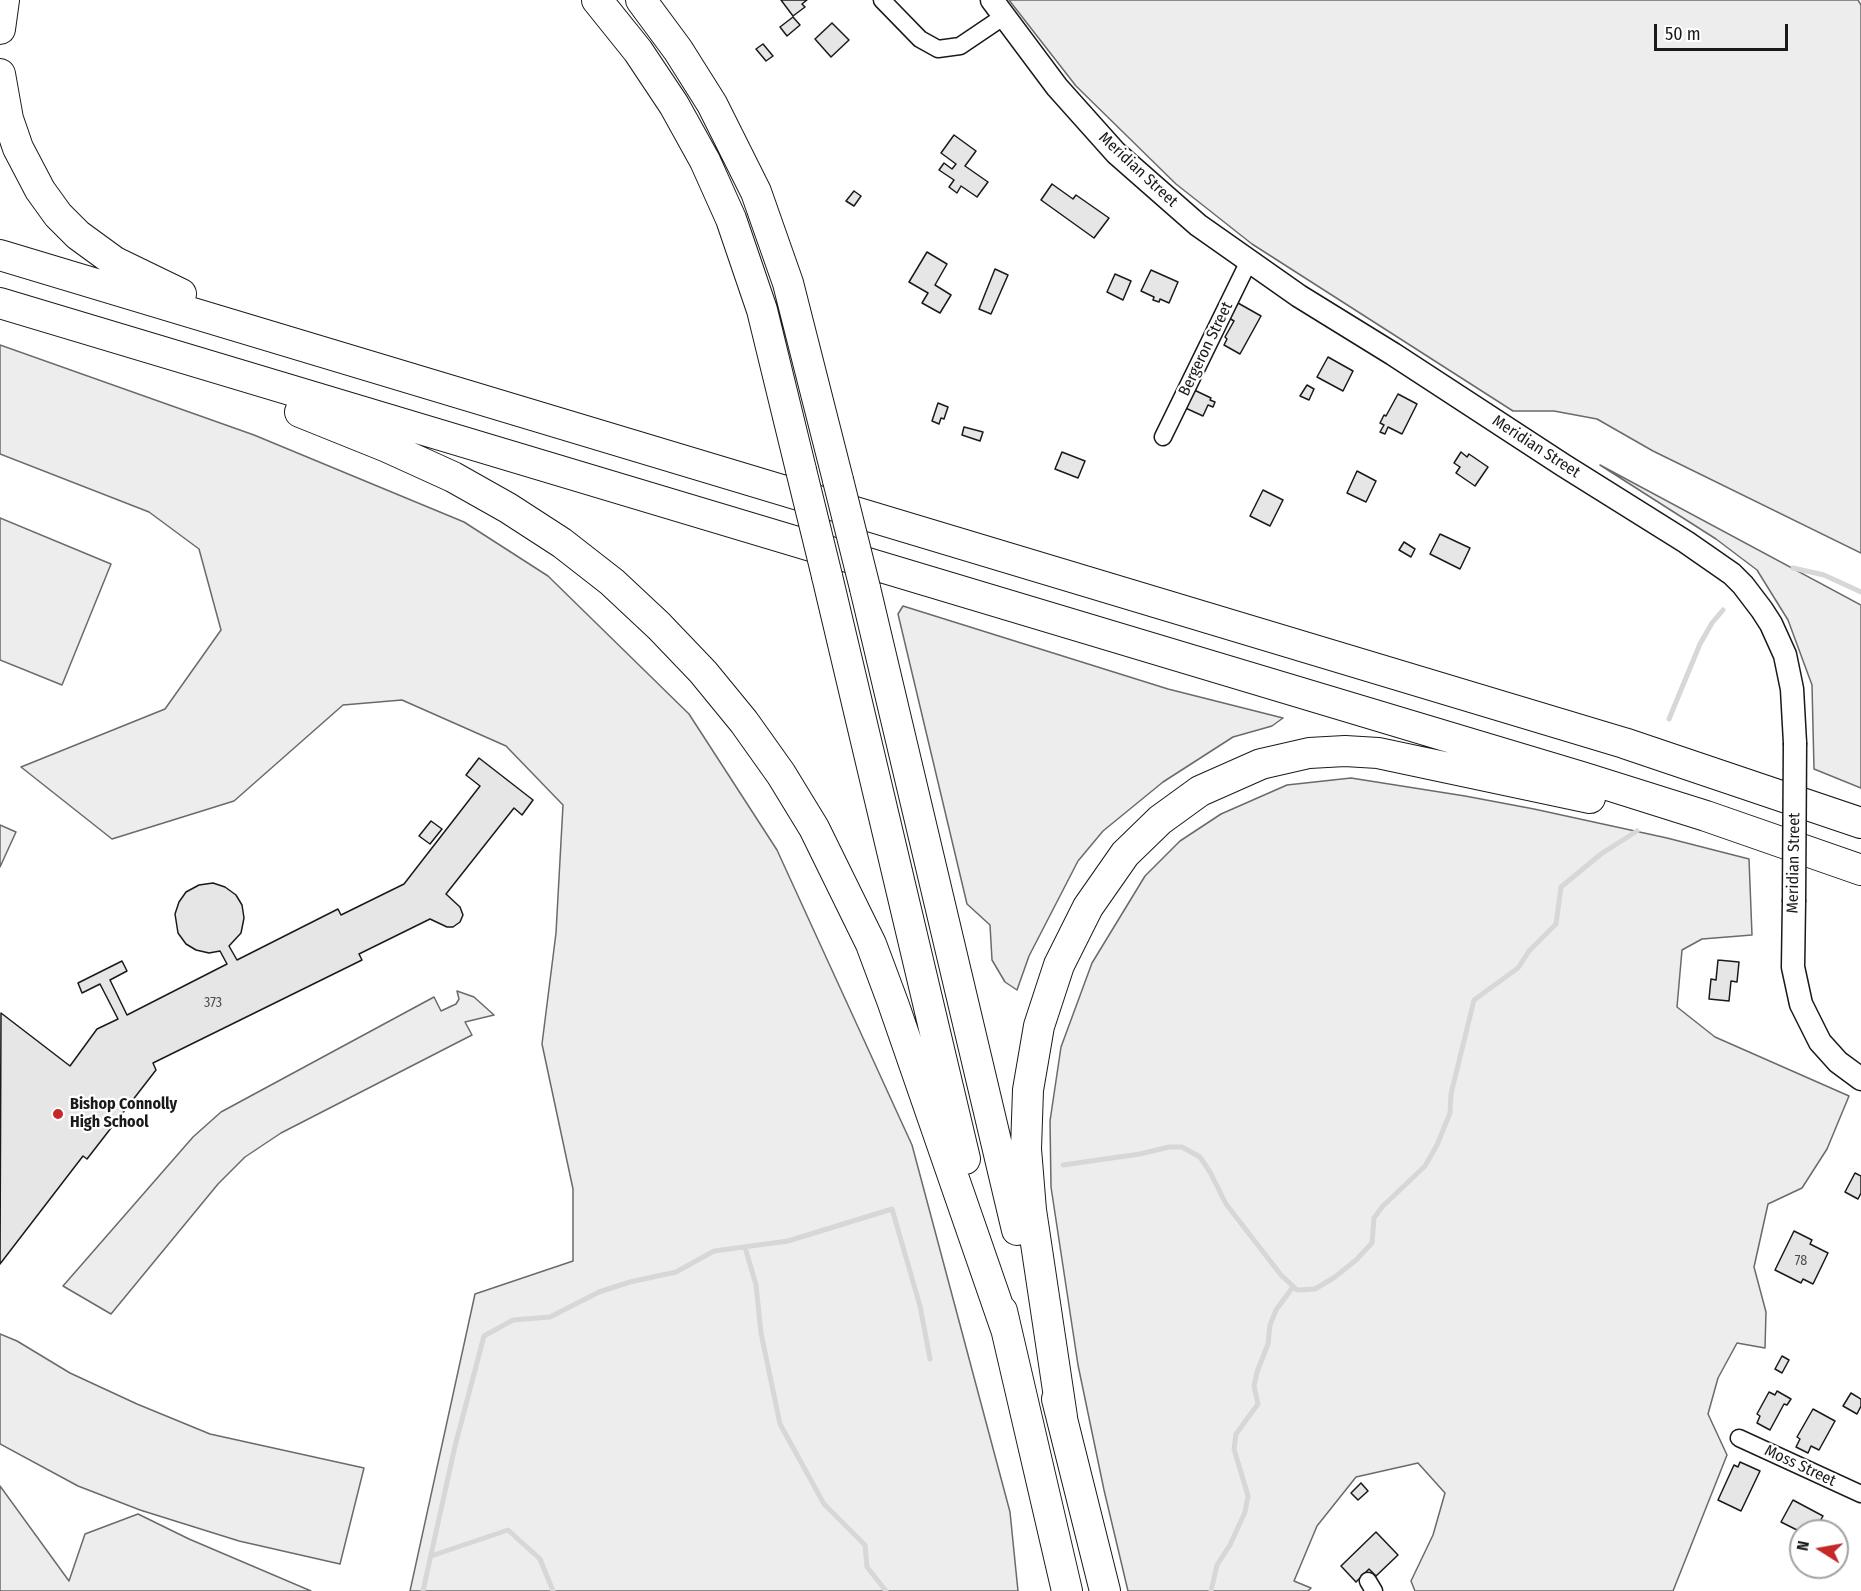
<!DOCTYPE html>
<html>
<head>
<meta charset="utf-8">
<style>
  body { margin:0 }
  #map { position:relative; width:1861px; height:1591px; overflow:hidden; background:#fff; font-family:"Fira Sans Condensed",sans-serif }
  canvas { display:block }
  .north { position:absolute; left:1789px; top:1519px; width:60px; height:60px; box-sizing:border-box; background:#fff; border:2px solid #a3a3a3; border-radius:50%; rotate:281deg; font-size:16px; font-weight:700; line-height:24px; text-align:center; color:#1a1a1a }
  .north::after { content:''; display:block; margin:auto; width:21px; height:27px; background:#c62828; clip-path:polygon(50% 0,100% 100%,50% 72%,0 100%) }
  .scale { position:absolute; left:1654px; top:24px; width:134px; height:27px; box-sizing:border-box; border:3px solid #1a1a1a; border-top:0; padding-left:8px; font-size:18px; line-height:21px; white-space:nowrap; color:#1a1a1a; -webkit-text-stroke:4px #fff; paint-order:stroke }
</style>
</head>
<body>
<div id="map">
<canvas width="1861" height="1591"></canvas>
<div class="north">N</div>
<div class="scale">50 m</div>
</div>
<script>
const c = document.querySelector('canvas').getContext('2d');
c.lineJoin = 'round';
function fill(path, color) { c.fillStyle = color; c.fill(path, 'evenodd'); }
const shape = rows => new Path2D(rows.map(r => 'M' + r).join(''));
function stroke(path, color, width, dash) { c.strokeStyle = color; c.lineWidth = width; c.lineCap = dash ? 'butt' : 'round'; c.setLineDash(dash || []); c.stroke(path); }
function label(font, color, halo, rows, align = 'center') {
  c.font = font + ' "Fira Sans Condensed",sans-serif'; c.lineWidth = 4.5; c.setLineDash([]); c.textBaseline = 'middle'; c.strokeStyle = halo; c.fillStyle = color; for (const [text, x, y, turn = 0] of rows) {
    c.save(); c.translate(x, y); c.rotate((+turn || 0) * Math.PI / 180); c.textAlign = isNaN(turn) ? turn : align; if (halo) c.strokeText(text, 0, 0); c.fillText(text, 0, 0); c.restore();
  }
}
const built = shape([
  [1009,0,1858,0,1861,5,1861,553,1653,451,1597,419,1554,411,1513,411,1252,244,1176,184,1076,86,1009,0],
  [0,345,254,435,464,522,548,576,689,714,777,850,912,1145,1010,1512,1018,1591,410,1591,475,1294,573,1261,573,1189,542,1044,556,933,563,805,506,746,402,700,343,705,234,801,112,839,21,767,165,709,221,630,199,549,149,512,0,454,0,345],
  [1600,465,1861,605,1861,788,1814,769,1812,685,1788,620,1757,570,1716,539,1600,465],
  [0,518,111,564,62,685,0,660,0,518],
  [903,606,1168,689,1283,718,1272,726,1233,737,1163,782,1103,831,1078,861,1029,956,1017,990,1005,982,992,960,990,925,967,904,898,614,903,606],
  [1351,778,1465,796,1534,809,1667,838,1749,859,1752,935,1702,939,1682,950,1677,1007,1715,1037,1849,1096,1827,1149,1802,1188,1768,1204,1754,1267,1766,1312,1765,1348,1737,1343,1718,1378,1708,1414,1727,1455,1673,1591,1415,1591,1411,1581,1433,1535,1445,1493,1418,1463,1356,1477,1317,1526,1294,1581,1311,1588,1308,1591,1128,1591,1104,1490,1078,1365,1051,1187,1050,1121,1061,1047,1092,963,1145,876,1180,841,1221,814,1287,785,1351,778],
  [0,825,16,832,0,867,0,825],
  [457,991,474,997,494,1015,465,1022,472,1035,281,1133,245,1157,218,1184,111,1314,63,1286,193,1137,221,1112,434,997,441,1011,456,1004,459,999,457,991],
  [0,1334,17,1341,70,1373,137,1404,210,1434,364,1468,340,1564,239,1541,140,1510,78,1486,0,1444,0,1334],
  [0,1486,69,1581,85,1534,138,1514,189,1539,311,1591,0,1591,0,1486]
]);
fill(built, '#ededed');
stroke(built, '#6a6a6a', 1.5);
stroke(shape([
  [1793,568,1824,575,1861,592],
  [1669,719,1700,644,1712,623,1723,610],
  [1063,1165,1140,1154,1169,1147,1182,1147,1200,1157,1210,1172,1226,1204,1281,1275,1297,1290,1315,1289,1335,1277,1356,1260,1372,1243,1374,1218,1382,1207,1425,1166,1437,1145,1450,1113,1451,1094,1474,1000,1518,968,1529,951,1556,924,1561,887,1601,854,1637,831],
  [745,1247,756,1285,761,1333,780,1424,824,1504,865,1545,867,1567,886,1591],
  [431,1556,508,1530,540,1559,553,1591],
  [423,1591,455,1446,484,1336,513,1320,550,1317,599,1292,630,1282,676,1272,714,1251,788,1241,892,1209,920,1306,930,1359],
  [1211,1591,1217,1565,1230,1545,1245,1512,1248,1496,1234,1449,1236,1434,1258,1404,1254,1386,1257,1372,1268,1344,1270,1325,1276,1310,1293,1287]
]), '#d7d7d7', 5);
const building = shape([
  [781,0,807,0,802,4,805,7,793,16,781,0],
  [793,17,800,25,787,36,780,27,793,17],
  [832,23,849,40,831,57,815,39,832,23],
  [763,44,773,56,766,61,756,49,763,44],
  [954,135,976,151,965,166,988,182,977,197,961,186,957,193,949,187,954,180,939,170,944,163,952,169,956,164,941,153,954,135],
  [1052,184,1073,199,1076,195,1109,218,1094,238,1041,200,1052,184],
  [854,191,861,196,854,206,846,201,854,191],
  [927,252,947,264,935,285,951,295,940,313,922,303,928,293,909,282,927,252],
  [995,269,1008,275,991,314,979,309,995,269],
  [1151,270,1178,282,1169,303,1160,299,1159,302,1153,300,1154,297,1141,291,1151,270],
  [1115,274,1131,281,1123,300,1107,292,1115,274],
  [1238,303,1261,316,1240,354,1224,345,1227,339,1225,337,1234,321,1229,318,1238,303],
  [1328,357,1353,371,1343,391,1317,377,1328,357],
  [1307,385,1314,389,1309,400,1300,396,1307,385],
  [1190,388,1211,398,1210,400,1215,402,1213,407,1208,405,1203,416,1181,406,1190,388],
  [1398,394,1417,404,1402,434,1388,427,1385,434,1380,432,1384,425,1380,423,1384,415,1386,416,1398,394],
  [938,403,948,407,944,419,941,418,939,424,932,421,938,403],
  [964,427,983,432,980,441,962,435,964,427],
  [1062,452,1085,461,1078,478,1055,469,1062,452],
  [1461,452,1467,457,1469,454,1488,467,1475,486,1456,473,1460,467,1454,463,1461,452],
  [1357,471,1376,481,1366,502,1347,493,1357,471],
  [1263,490,1283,500,1270,526,1250,516,1263,490],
  [1440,534,1470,548,1460,569,1430,554,1440,534],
  [1404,542,1415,549,1411,557,1399,550,1404,542],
  [479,758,533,800,522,815,514,808,446,894,460,907,463,915,460,922,453,927,447,927,430,919,359,954,362,960,153,1063,156,1070,87,1159,83,1156,0,1264,1,1013,70,1066,97,1029,118,1019,100,984,82,993,78,983,122,961,127,971,110,980,127,1015,227,964,220,951,209,953,196,950,186,944,178,933,175,914,179,902,186,892,199,885,213,883,225,887,236,895,242,905,244,918,241,933,229,946,237,960,338,909,341,915,404,884,480,786,466,775,479,758],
  [431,821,442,829,430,844,419,836,431,821],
  [1718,960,1739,962,1737,982,1731,981,1729,1001,1709,999,1711,979,1716,980,1718,960],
  [1855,1173,1861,1176,1861,1193,1858,1199,1845,1192,1855,1173],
  [1794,1231,1812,1240,1810,1244,1828,1253,1813,1284,1803,1279,1801,1283,1775,1270,1794,1231],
  [1782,1356,1789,1360,1782,1373,1775,1369,1782,1356],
  [1777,1391,1791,1399,1787,1405,1784,1404,1770,1430,1757,1423,1760,1416,1757,1414,1769,1392,1775,1395,1777,1391],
  [1851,1393,1861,1399,1861,1406,1857,1414,1843,1406,1851,1393],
  [1813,1409,1835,1421,1819,1450,1811,1446,1808,1453,1796,1447,1800,1439,1797,1437,1813,1409],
  [1740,1462,1760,1471,1741,1511,1718,1500,1734,1465,1738,1467,1740,1462],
  [1361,1483,1368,1491,1358,1500,1351,1493,1361,1483],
  [1793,1500,1823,1516,1815,1530,1818,1531,1801,1532,1781,1522,1793,1500],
  [1376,1532,1398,1555,1376,1576,1369,1569,1356,1582,1341,1566,1376,1532]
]);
fill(building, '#e6e6e6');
stroke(building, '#1a1a1a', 1.5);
const street = shape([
  [882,0,920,39,938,49,960,46,1003,17],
  [1163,437,1249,261],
  [1739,1438,1861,1494],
  [1368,1581,1374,1591]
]);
const secondary = shape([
  [992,0,1057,87,1116,153,1198,225,1299,296,1393,354,1563,465,1686,542,1732,574,1743,585,1762,610,1771,624,1785,655,1792,689,1795,743],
  [1794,902,1793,967,1801,1004,1820,1042,1838,1062,1861,1079]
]);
const highway = shape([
  [597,0,638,51,674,105,705,161,731,219,762,310,801,470],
  [641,0,678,50,712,104,756,192,788,283,838,480],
  [0,29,4,0],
  [0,74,8,119,18,148,40,190,58,215,78,235,115,262,181,294],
  [0,255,1624,743,1861,823],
  [0,303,1582,777,1706,816,1861,870],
  [300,412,387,447,453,477,508,508,562,543,612,582,659,626,703,672,744,722,781,774,814,828,871,944,893,1003,1006,1329],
  [827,576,965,1159],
  [865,588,1017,1230],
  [1002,1311,1067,1591],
  [1057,1399,1105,1591],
  [1062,1417,1031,1210,1026,1149,1028,1090,1039,1026,1059,965,1088,907,1125,854,1160,820,1200,791,1261,764,1309,753,1345,751,1378,753,1590,798]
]);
stroke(street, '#1a1a1a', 19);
stroke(secondary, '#1a1a1a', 25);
stroke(highway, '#1a1a1a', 32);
stroke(street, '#fff', 16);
stroke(secondary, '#fff', 22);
stroke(highway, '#fff', 30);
const secondaryBridge = shape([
  [1794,902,1795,743]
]);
const highwayBridge = shape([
  [801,470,827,576],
  [838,480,865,588]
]);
stroke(secondaryBridge, '#1a1a1a', 25, []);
stroke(highwayBridge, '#1a1a1a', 32, []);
stroke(secondaryBridge, '#fff', 22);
stroke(highwayBridge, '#fff', 30);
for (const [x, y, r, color] of [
  [58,1114,6,"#c62828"]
]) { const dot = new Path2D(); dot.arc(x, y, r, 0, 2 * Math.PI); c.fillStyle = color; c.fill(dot); stroke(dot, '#fff', 2); }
label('14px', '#4d4d4d', null, [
  ["373",213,1003],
  ["78",1801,1261]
]);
label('16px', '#1a1a1a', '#fff', [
  ["Meridian Street",1138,170,43],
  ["Bergeron Street",1206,349,-64],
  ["Meridian Street",1536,447,33],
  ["Meridian Street",1794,863,-89],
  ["Moss Street",1800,1466,25]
]);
label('bold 16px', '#1a1a1a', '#fff', [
  ["Bishop Connolly",70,1105],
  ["High School",70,1123]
], 'left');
</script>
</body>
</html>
